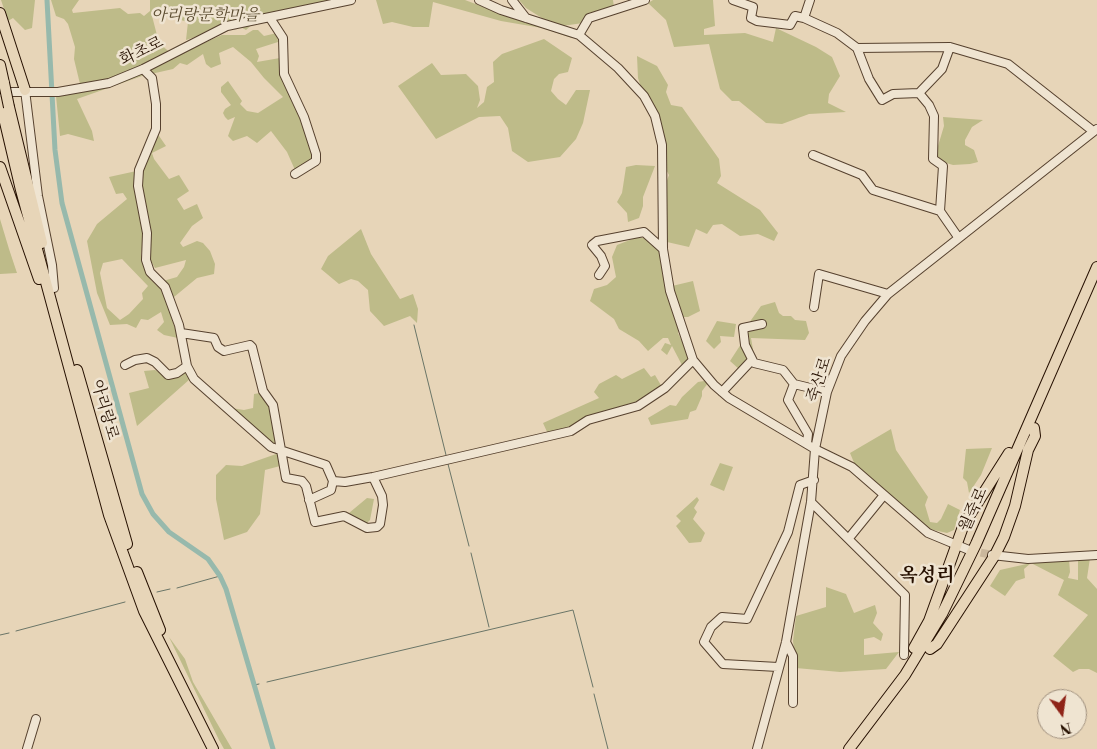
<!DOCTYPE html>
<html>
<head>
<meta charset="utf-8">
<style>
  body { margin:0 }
  #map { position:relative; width:1097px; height:749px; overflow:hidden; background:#e7d5b8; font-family:"Libre Bodoni",serif }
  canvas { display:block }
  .north { position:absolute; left:1037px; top:689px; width:50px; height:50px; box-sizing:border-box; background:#efe4d1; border:1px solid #9f8f7d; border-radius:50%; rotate:166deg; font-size:14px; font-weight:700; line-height:20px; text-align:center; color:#261000 }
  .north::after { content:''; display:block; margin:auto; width:18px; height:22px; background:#8f2418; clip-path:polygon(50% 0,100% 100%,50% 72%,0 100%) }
</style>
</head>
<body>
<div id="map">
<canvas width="1097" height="749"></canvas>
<div class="north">N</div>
</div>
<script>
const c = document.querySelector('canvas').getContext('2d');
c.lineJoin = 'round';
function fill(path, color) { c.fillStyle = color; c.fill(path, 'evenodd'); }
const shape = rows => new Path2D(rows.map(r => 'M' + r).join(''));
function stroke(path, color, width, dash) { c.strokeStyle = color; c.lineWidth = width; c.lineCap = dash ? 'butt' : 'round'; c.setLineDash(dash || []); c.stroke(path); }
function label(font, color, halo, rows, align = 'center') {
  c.font = font + ' "Libre Bodoni","Noto Serif KR",serif'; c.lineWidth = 5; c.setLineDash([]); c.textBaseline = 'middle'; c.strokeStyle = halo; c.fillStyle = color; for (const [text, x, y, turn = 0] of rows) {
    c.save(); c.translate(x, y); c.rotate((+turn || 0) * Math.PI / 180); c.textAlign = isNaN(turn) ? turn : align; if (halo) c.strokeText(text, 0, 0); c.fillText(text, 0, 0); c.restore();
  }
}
fill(shape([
  [1,0,35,0,32,28,25,30,13,18,8,21],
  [51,0,79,0,72,10,73,13,120,8,128,14,140,13,144,16,150,11,150,0,344,0,258,19,246,30,235,24,186,40,188,22,151,12,159,43,174,56,222,35,245,35,253,30,258,30,264,36,277,33,278,42,256,49,259,56,257,62,280,58,283,79,303,121,313,160,295,170,287,152,271,131,257,143,247,136,233,141,228,136,235,117,228,120,225,117,223,113,225,109,231,105,221,92,221,87,228,81,242,101,240,104,247,111,258,113,283,97,264,78,251,62,233,47,219,53,221,64,211,68,206,64,203,54,187,65,180,63,173,69,142,76,77,99,92,131,94,141,68,134,60,136,56,96,92,90,80,84,74,59,75,47,68,24,64,19,56,16],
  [376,0,465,0,518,20,573,36,572,38,542,28,501,21,433,2,429,27,413,27,392,22,383,24],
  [519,0,613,0,614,7,589,13,583,23,562,26,545,20,526,8],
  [653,0,713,0,715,26,704,29,704,35,745,33,773,42,776,28,816,47,832,57,840,76,829,94,828,103,846,112,809,114,782,124,766,123,739,101,732,101,720,89,709,44,674,47,666,20,648,3],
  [544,39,572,58,568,72,559,74,554,79,551,91,558,99,566,105,576,90,590,90,583,123,576,139,560,157,528,162,512,151,508,128,500,116,479,117,436,139,398,86,432,63,441,75,466,74,478,86,480,100,477,108,484,102,487,87,494,82,493,62,502,54],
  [637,56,657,66,668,85,666,92,671,105,682,107,719,159,721,176,717,183,760,210,778,233,774,241,758,234,740,236,722,224,713,225,707,234,696,229,689,247,667,242,666,183,669,175,659,157,662,131,652,122,638,78],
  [943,117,983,120,972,127,965,140,965,145,974,150,978,162,970,164,953,165,940,161,935,156,944,126],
  [157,133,166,146,152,153,154,159,169,179,179,175,189,191,177,199,184,210,197,204,203,218,192,226,180,243,183,247,197,241,203,243,210,251,215,264,214,274,197,278,174,297,163,281,177,277,184,267,186,260,155,268,151,261,151,242,144,239,141,254,145,267,152,281,163,291,178,338,164,335,157,330,164,322,161,312,148,320,141,319,136,328,127,324,110,325,97,293,87,241,97,224,127,199,123,193,116,194,109,177,141,170],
  [122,259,148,286,142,293,143,299,129,314,120,320,107,308,100,273,103,263],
  [636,165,655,166,643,197,643,206,639,218,628,222,627,213,617,202,622,193,626,167],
  [0,219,9,249,17,273,0,274],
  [361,229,371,254,400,299,413,294,418,309,417,323,410,316,384,326,370,311,368,290,358,281,351,279,339,284,321,269,328,256],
  [635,238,644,238,660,249,667,270,662,273,680,329,678,333,691,360,683,367,672,346,667,355,661,350,665,343,671,345,668,338,663,338,648,351,639,341,619,329,614,319,590,301,594,289,607,285,616,277,612,257,617,245],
  [693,281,700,311,688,317,681,317,672,286],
  [775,302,779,313,783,316,791,316,795,320,806,321,809,333,805,340,751,338,755,361,740,370,730,361,741,344,747,340,749,323,761,306],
  [717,321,736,324,734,337,720,336,721,342,714,349,706,341],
  [644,368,651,377,655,375,662,387,639,402,571,429,548,434,543,423,599,398,594,392,599,384,616,375,622,379],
  [155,370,170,378,186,371,190,379,137,426,129,393,149,388,144,371],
  [704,381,708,383,702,391,702,396,696,410,690,412,688,419,651,425,648,418,670,405,676,406,682,397,698,382],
  [260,393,271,406,276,445,231,408,244,410,253,408,254,394],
  [891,429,896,450,928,497,925,505,930,522,937,523,941,519,948,504,960,510,954,530,947,533,929,529,855,465,850,453],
  [992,448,981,475,969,493,967,482,963,478,966,449],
  [279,453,280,466,265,470,260,514,247,532,224,540,216,499,216,475,226,465,242,466],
  [720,463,733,467,724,491,710,485],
  [697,497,699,500,694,508,697,512,693,519,705,533,701,542,689,543,676,526,681,521,676,516],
  [367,498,374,499,370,520,366,524,349,513],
  [1078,558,1090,558,1087,578,1097,589,1097,673,1089,669,1079,669,1073,672,1053,656,1088,615,1058,595,1064,580,1031,563,1024,569,1025,578,1016,581,1005,596,990,586,1000,570,1031,563,1059,559,1069,559,1070,572,1068,578,1078,580],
  [826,587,846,594,854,613,875,605,877,613,873,623,883,634,881,641,874,637,864,639,864,655,899,652,886,669,840,672,796,668,793,641,796,616,826,607],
  [169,637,185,659,193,682,232,749,224,749,219,740]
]), '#bebb89');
stroke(shape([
  [414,325,446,455],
  [448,464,469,546],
  [471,553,489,627],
  [177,588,220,576],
  [157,592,170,589],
  [16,631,125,602],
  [0,635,9,633],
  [267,682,573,610,593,687],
  [254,685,259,684],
  [594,694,608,749]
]), '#6a7567', 1);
stroke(shape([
  [47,0,55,150,62,203,142,494,153,514,169,532,208,559,220,576,226,589,273,749]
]), '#97b9ac', 5);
stroke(shape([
  [969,550,992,555]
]), '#cab79c', 8, [8, 4]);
const minor = shape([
  [479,0,501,10,579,35,618,68,644,96,655,116,662,145,663,249,670,291,693,360,714,385,729,398,815,449,852,467,928,533,969,550],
  [512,0,526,18],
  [733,0,753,7,751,18,757,21,790,25,795,16,804,18],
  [810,0,804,18,837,33,857,48,950,47,1008,64,1093,131],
  [270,18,283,38,284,74,304,117,316,154,316,161,295,174],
  [579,35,589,18,645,0],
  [857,48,869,79,882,100,893,94,919,93,942,69,950,47],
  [143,69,152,78,156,104,156,129,139,170,138,186,147,233,146,260,150,272,165,287,179,325,187,366,194,379,271,447,326,465,333,481,345,482,373,477,571,431,588,420,638,406,665,388,693,360],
  [25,90,38,196,52,265,54,288],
  [0,92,58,92,109,83,143,69,227,26,351,0],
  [919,93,929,105,934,116,933,159,943,166,940,211,958,237],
  [813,155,862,175,873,190,940,211],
  [599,275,605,266,601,256,592,245,597,241,644,232,663,249],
  [814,307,819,274,888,294],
  [762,324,743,328,745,345,754,363,783,370,794,384],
  [181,333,214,338,218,347,224,351,250,345,252,347,263,391,273,405,286,478,302,481,306,486,315,522,344,516,367,528,377,527,380,524,383,505,382,496,373,477],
  [125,365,135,360,147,358,155,362,168,375,177,373,187,366],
  [722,392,752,360],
  [807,443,808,434,788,400,794,384,827,392],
  [309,500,331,490,333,481],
  [811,502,905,595,904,655],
  [849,538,884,495],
  [992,555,1028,559,1097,555],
  [786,642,793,656,793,703],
  [778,667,723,664,704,642,711,627,722,617,747,619,788,532,800,485,814,480],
  [27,749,36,719],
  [757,749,786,642,811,502,815,449,827,392,841,356,865,321,888,294,1097,129]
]);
const major = shape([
  [0,13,25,90],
  [0,65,4,83],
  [0,101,21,190,109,515,144,611,213,749],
  [9,107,42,243],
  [0,167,39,279],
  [77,370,127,544],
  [137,572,160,630],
  [914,648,929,621,964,524,1009,453],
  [930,649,937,644,995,555,1004,537,1015,506,1028,450,1035,436,1034,428],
  [849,749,905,675,942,614,976,544,1097,267]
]);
stroke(minor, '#56412e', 10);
stroke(major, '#261000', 12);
stroke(minor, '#efe4d1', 8);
stroke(major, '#e7d5b8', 10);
const majorBridge = shape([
  [4,83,9,107]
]);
stroke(majorBridge, '#261000', 12, []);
stroke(majorBridge, '#e7d5b8', 10);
label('italic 16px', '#5b4c30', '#efe4d1', [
  ["아리랑문학마을",205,16]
]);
label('16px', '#261000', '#efe4d1', [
  ["화초로",142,52,-26],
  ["죽산로",820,380,-72],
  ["아리랑로",104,410,74],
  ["월죽로",974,510,-66]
]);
label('bold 19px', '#261000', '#efe4d1', [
  ["옥성리",927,576]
]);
</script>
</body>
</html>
